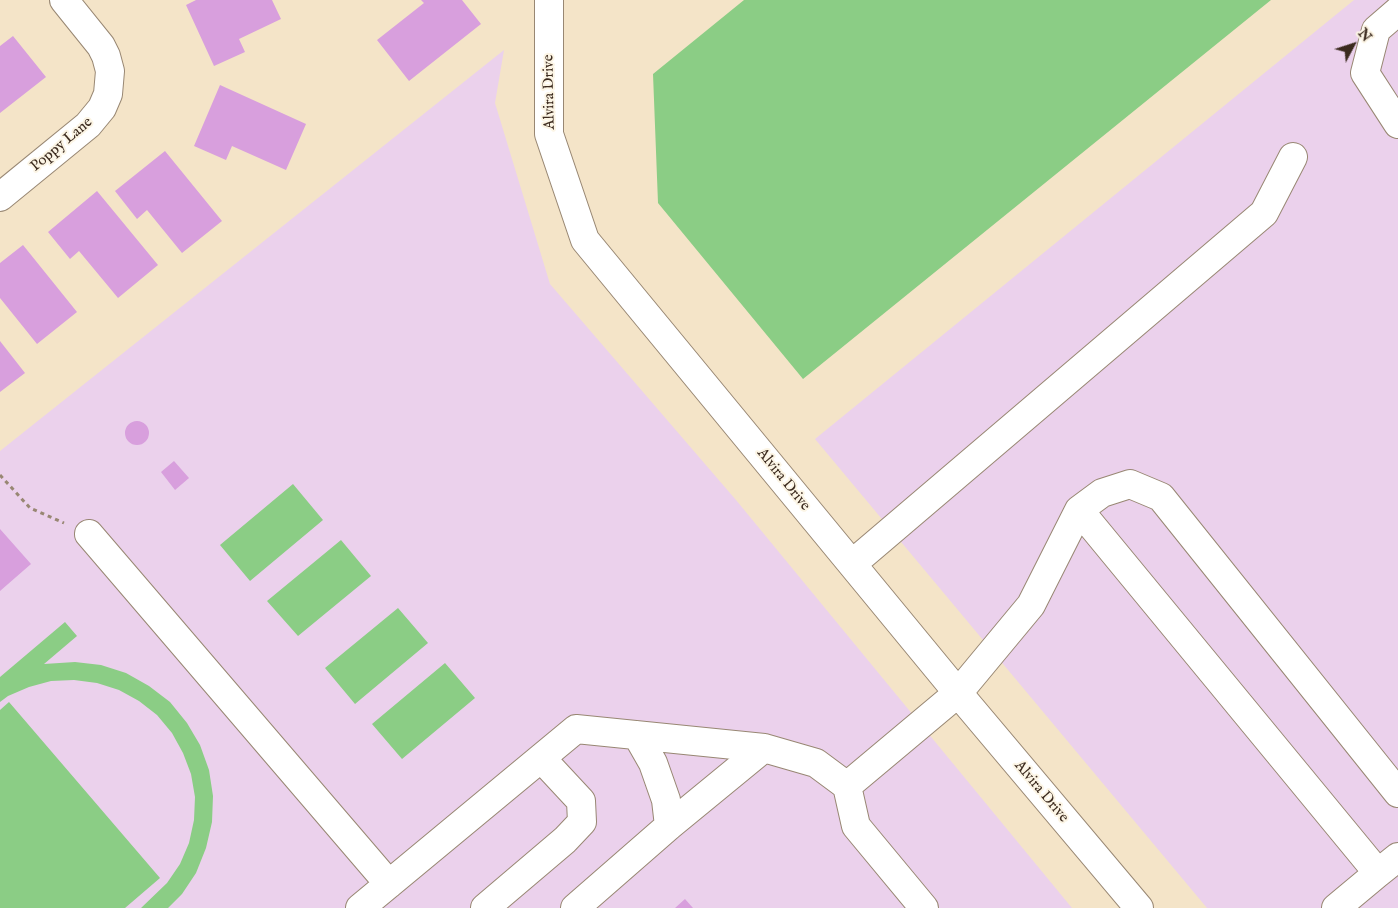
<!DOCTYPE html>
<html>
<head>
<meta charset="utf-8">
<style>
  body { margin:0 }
  #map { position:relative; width:1398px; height:908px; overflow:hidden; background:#f4e4c8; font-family:"IM FELL English",serif }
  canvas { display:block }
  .north { position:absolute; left:1328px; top:20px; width:50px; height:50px; -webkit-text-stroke:4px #fcf5e5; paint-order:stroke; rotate:50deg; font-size:14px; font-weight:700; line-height:20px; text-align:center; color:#3b2a1e }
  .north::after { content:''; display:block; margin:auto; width:18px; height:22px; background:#3b2a1e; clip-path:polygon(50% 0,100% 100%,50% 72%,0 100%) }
</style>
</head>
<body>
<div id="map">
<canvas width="1398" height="908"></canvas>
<div class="north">N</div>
</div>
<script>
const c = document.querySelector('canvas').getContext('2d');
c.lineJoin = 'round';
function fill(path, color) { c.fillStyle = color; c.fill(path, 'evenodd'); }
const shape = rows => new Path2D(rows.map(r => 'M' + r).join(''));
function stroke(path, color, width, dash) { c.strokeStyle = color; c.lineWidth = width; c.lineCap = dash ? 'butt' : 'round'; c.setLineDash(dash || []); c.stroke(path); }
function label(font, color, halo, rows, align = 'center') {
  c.font = font + ' "IM FELL English",serif'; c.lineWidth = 4; c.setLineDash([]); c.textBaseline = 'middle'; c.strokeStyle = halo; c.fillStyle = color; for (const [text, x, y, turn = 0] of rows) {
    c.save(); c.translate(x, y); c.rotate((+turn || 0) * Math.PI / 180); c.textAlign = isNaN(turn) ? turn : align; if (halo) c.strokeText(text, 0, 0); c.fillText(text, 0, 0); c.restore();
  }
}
fill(shape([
  [1354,0,1398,0,1398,908,1207,908,815,439],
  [504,50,495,103,550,284,736,500,1072,908,0,908,0,451]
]), '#ebd1ec');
fill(shape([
  [744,0,1271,0,803,379,658,203,653,74],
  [293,484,323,520,250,581,220,545],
  [341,540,371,576,298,636,267,601],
  [398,608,428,643,355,704,325,668],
  [65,622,77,636,44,664,75,662,101,665,126,673,149,686,170,702,187,723,200,745,209,770,213,796,212,822,206,848,196,873,182,894,168,908,141,908,167,883,180,864,189,843,194,820,195,797,191,774,183,753,172,733,157,715,139,701,119,690,97,683,74,680,51,681,29,687,8,696,0,702,0,677],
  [445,663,475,698,402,759,372,724],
  [9,702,160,878,125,908,0,908,0,710]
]), '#8bcd85');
fill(shape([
  [196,0,272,0,281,19,239,39,245,52,214,66,186,5],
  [421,0,462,0,481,24,409,81,377,40,424,3],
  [13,36,46,77,0,113,0,46],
  [220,85,306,124,286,170,232,146,226,160,194,146],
  [165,151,222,221,182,253,147,210,137,219,115,191],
  [97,191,158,265,118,298,79,251,70,259,48,232],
  [23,245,77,312,37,344,0,298,0,263],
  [0,341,25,373,0,392],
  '125 433a12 12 0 1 1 24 0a12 12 0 1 1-24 0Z',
  [174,461,189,478,175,490,161,472],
  [0,529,31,564,0,591],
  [685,899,693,908,675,908]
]), '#d89fdd');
const minor = shape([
  [549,0,549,134,585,240,958,693,1139,908],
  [1398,11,1376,30,1365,73,1398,124],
  [0,197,88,125,102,108,108,94,110,71,106,56,101,46,64,0],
  [1079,510,1378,873,1336,908],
  [89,534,389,884],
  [852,564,1264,213,1293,157],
  [637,735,653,763,666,800,669,826],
  [847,786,958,693,1031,605,1079,510,1102,493,1130,484,1161,497,1398,793],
  [1378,873,1398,857],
  [360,908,576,729,764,748,816,763,847,786,856,826,924,908],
  [485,908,565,840,582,822,581,801,541,758],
  [575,908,669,826,764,748]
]);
stroke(minor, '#988773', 30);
stroke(shape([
  [0,475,30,508,64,523]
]), '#988773', 3, [4, 4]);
stroke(minor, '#fff', 28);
label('15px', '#3b2a1e', '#fcf5e5', [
  ["Alvira Drive",550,92,-91],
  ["Poppy Lane",62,145,-40],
  ["Alvira Drive",783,480,51],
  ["Alvira Drive",1041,792,50]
]);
</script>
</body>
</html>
